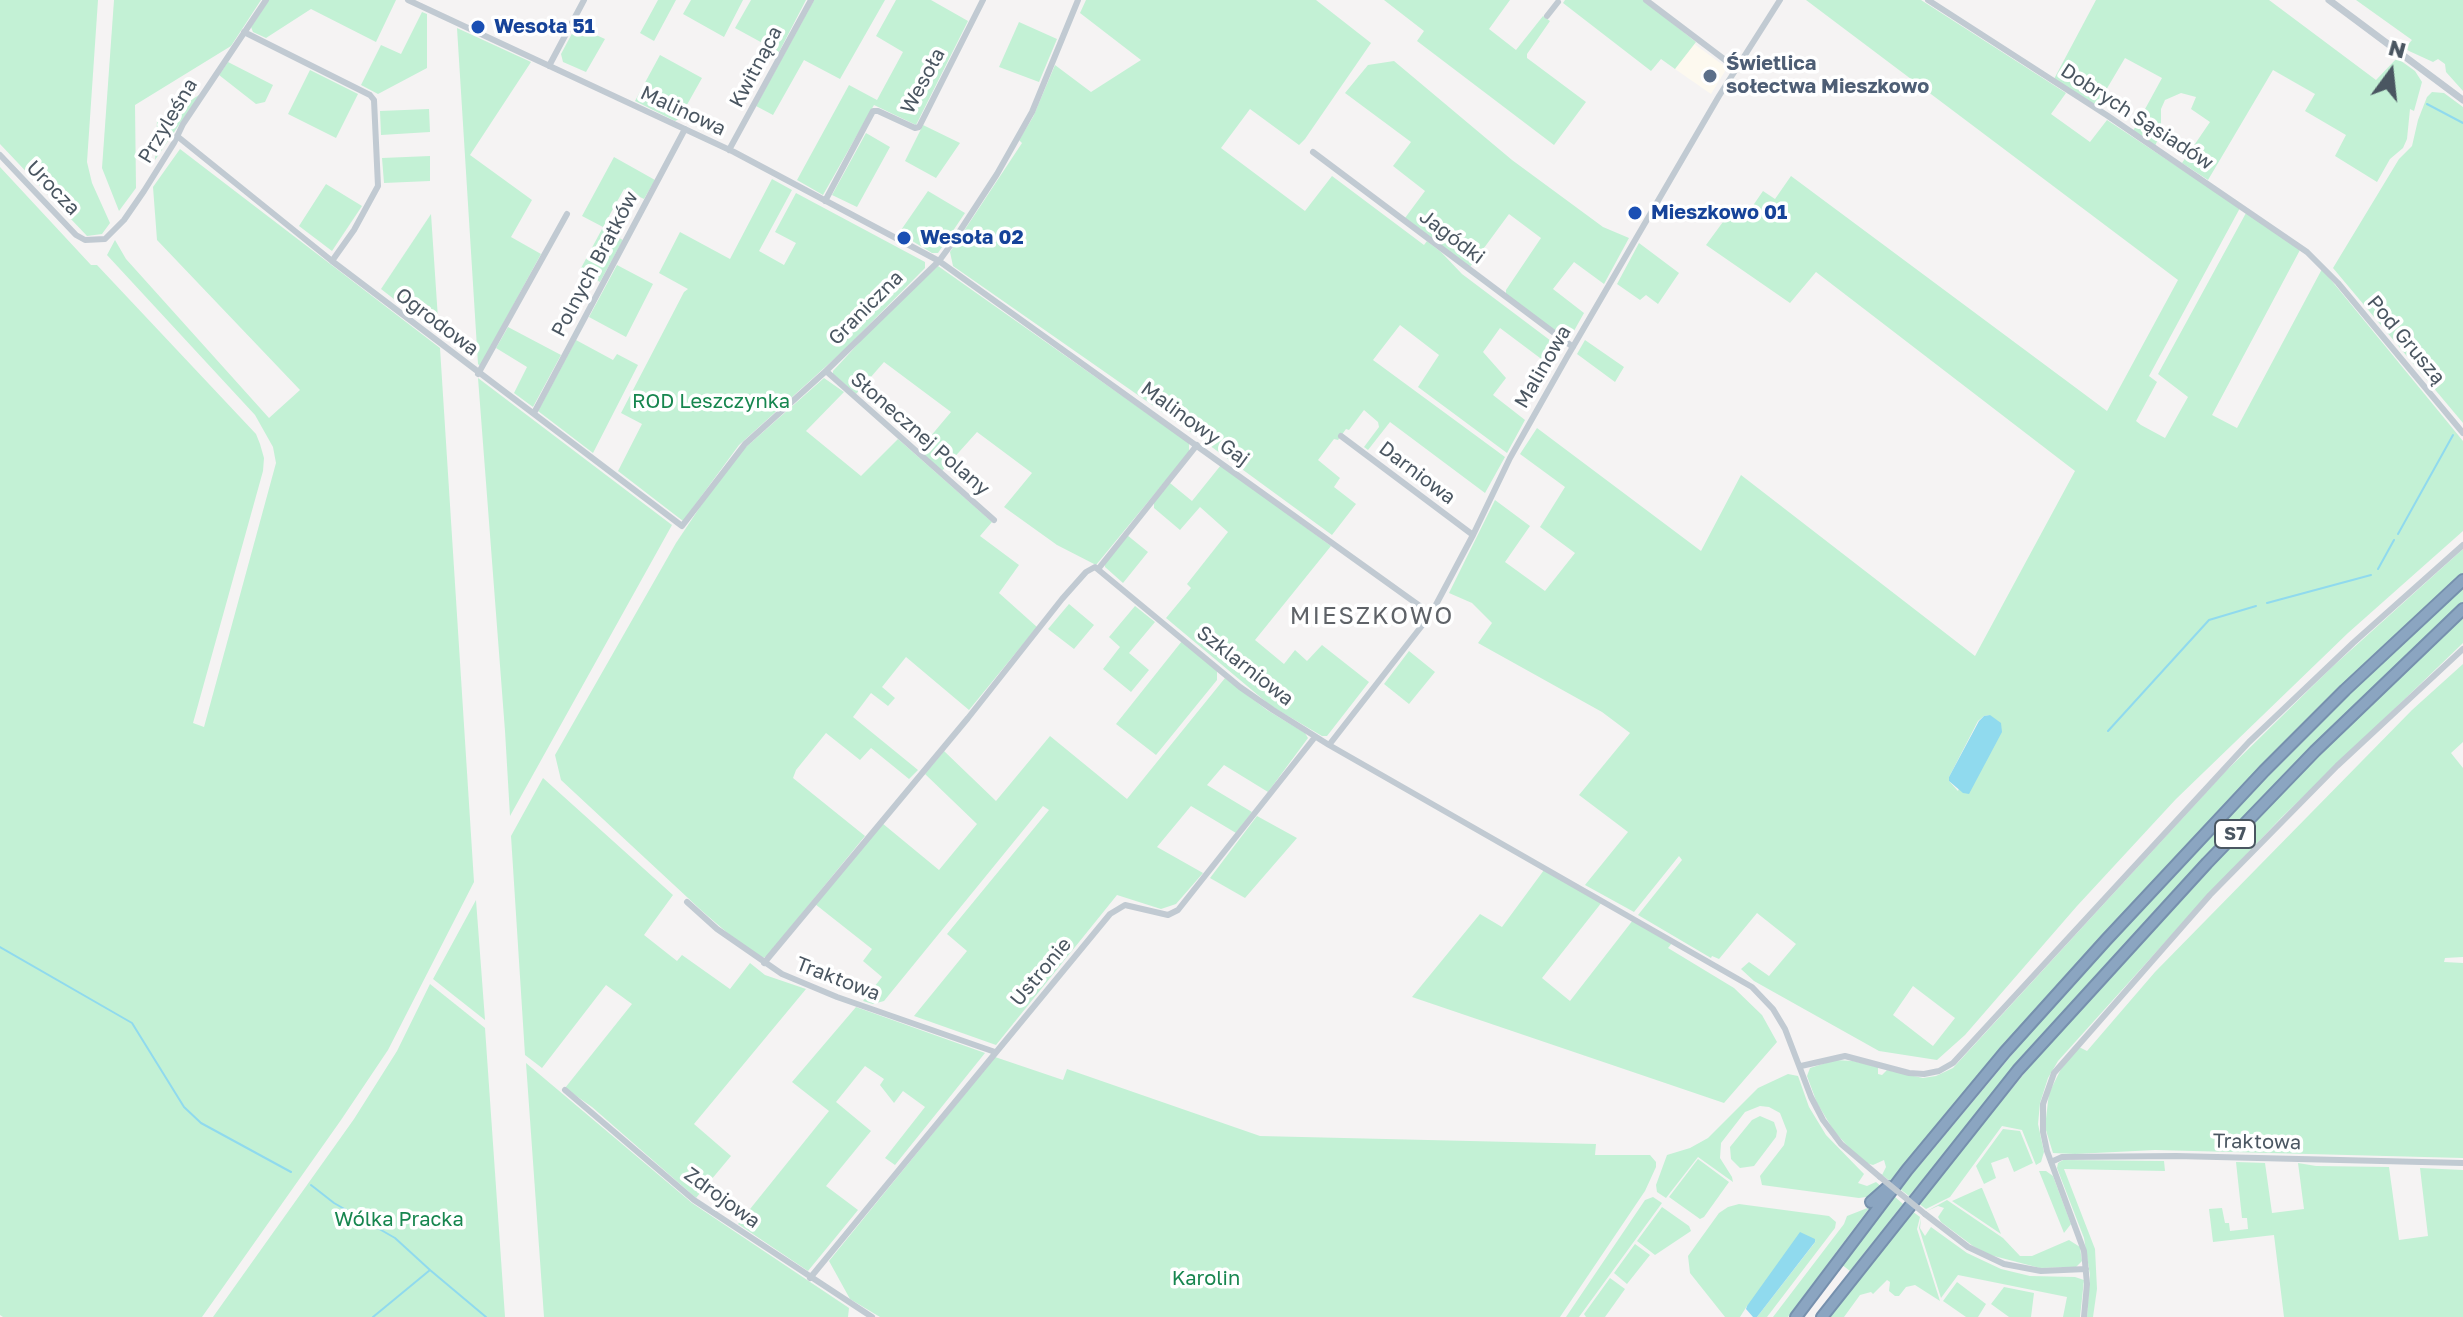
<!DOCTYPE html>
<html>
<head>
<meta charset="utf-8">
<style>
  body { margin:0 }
  #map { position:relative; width:2463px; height:1317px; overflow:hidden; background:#f5f3f3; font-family:"Golos Text",sans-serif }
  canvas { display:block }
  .north { position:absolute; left:2351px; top:32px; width:80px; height:80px; -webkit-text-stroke:6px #fff; paint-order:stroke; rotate:15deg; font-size:22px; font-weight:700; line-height:32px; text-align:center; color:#4a5661 }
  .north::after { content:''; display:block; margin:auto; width:28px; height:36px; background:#4a5661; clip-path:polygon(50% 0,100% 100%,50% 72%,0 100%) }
</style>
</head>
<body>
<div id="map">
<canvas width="2463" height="1317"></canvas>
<div class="north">N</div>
</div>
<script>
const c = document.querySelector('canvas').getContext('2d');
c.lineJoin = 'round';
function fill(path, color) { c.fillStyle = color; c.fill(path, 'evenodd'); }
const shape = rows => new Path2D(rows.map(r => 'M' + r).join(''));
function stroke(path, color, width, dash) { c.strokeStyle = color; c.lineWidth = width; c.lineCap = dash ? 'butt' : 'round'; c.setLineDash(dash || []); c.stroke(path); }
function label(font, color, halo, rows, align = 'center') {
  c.font = font + ' "Golos Text",sans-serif'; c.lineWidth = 7; c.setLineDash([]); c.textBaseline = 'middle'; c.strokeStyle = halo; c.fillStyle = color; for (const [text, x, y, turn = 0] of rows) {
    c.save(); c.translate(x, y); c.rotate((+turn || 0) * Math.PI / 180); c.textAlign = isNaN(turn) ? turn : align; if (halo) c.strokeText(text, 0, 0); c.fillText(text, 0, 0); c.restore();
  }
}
fill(shape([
  [1693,43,1727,68,1711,94,1675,69]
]), '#fdf9ef');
fill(shape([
  [0,0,98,0,87,162,92,183,110,223,102,234,87,236,0,144],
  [114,0,261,0,231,46,135,105,136,188,119,211,102,168],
  [269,0,396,0,376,42,311,9,266,38,253,32,251,27],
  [658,0,676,0,654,41,640,33],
  [691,0,743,0,724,37,683,14],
  [751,0,806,0,779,52,735,28],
  [814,0,885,0,840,79,804,60,773,115,756,106],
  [896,0,931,0,968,21,916,125,874,105,823,195,797,180,849,85,877,100,903,52,876,36],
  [1086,0,1316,0,1371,43,1305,139,1299,145,1250,109,1221,148,1305,211,1332,176,1424,245,1427,241,1441,252,1462,274,1559,347,1560,353,1552,367,1500,328,1483,352,1506,378,1493,395,1525,420,1507,453,1418,387,1439,355,1400,325,1373,360,1505,457,1485,493,1390,422,1368,450,1364,447,1379,427,1378,422,1364,410,1349,430,1346,429,1338,440,1334,439,1318,460,1340,478,1334,487,1356,504,1332,535,1198,437,953,266,950,252,1022,143,1019,140,1033,117,1055,65,1091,92,1141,60,1080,13],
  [1384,0,1510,0,1489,29,1516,50,1543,16,1550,21,1527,54,1527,58,1586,102,1554,145,1417,41,1424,31],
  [1565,0,1643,0,1696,42,1675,69,1661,59,1651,71,1563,3],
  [1806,0,1921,0,2066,93,2051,114,2090,142,2107,120,2240,208,2149,376,2157,382,2136,421,2141,425,2165,438,2188,397,2158,374,2246,213,2300,250,2212,415,2237,428,2322,269,2463,441,2463,531,2348,633,2176,799,2077,906,1965,1035,1937,1060,1879,1051,1754,981,1741,969,1749,962,1769,976,1796,944,1757,913,1719,959,1712,956,1711,958,1638,915,1682,860,1679,856,1634,912,1585,885,1628,832,1579,795,1630,733,1602,712,1478,643,1492,623,1472,603,1449,593,1495,500,1530,526,1505,562,1545,591,1575,553,1540,527,1565,487,1520,454,1537,428,1701,551,1741,475,1975,656,2075,471,1816,272,1790,303,1706,245,1731,211,1743,220,1763,191,1775,199,1791,176,2107,411,2178,280],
  [1990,715,1958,791,1949,781,1949,777,1978,721,1984,716],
  [1913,986,1955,1018,1933,1046,1893,1015],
  [2096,0,2269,0,2376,80,2397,58,2415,71,2422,82,2414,111,2410,109,2407,139,2403,148,2390,159,2377,182,2335,156,2346,135,2305,111,2315,94,2273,70,2208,180,2182,163,2210,122,2191,109,2196,97,2181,93,2165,100,2161,109,2161,132,2155,146,2133,131,2162,78,2125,58,2096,107,2054,79],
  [2356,0,2463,0,2463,91,2446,72,2445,64,2438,59,2433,62,2409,51,2405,48,2412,40],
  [422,12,427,14,427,68,378,94,361,85,381,45,401,54],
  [1019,22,1057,39,1039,82,999,67],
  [576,26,605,39,586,72,563,62,561,54],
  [457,28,531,62,470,155,532,200,511,237,541,254,480,366,478,364],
  [660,55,702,78,679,119,675,121,635,101],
  [1394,61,1512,160,1603,227,1629,238,1604,284,1574,262,1553,289,1584,313,1570,338,1564,338,1506,294,1506,290,1541,238,1509,214,1470,267,1405,218,1425,191,1393,166,1411,142,1345,93,1368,65],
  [228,62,273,85,265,102,256,104,219,75],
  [310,70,358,94,336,138,288,114],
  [2432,92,2444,93,2463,107,2463,423,2333,268,2399,159,2412,146,2418,120,2427,97],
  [199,95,199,96,155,160,157,122],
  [429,109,430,132,381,135,380,111],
  [923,125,960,143,936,178,905,161],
  [866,133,890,147,857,207,832,195],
  [180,149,440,348,474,882,388,1050,341,1120,202,1317,3,1317,0,1315,0,167,91,265,97,265,256,434,260,444,264,458,263,471,193,723,204,727,276,463,273,447,255,415,107,255,115,240,126,259,269,418,300,390,157,240,153,187],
  [430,156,430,181,384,183,382,158],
  [614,157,655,180,644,199,624,189,603,227,582,216],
  [772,179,792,190,759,251,784,265,796,243,775,232,796,193,925,262,925,268,843,351,739,445,683,521,618,471,642,424,621,413,684,292,688,289,659,273,680,232,730,259],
  [326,184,362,206,332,251,299,226],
  [928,191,965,213,938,253,932,253,899,233],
  [431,214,439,334,381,289],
  [602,229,623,240,600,282,580,270],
  [1639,243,1679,273,1658,304,1646,295,1640,300,1617,284],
  [617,265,653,284,626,337,589,317],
  [938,266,1189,443,1189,452,1096,565,1057,545,1004,507,1032,473,977,432,942,471,919,450,951,412,884,362,856,394,833,374,833,371,858,344,865,334],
  [508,327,561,355,533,407,514,393,527,367,496,348],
  [576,340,613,360,617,354,638,365,593,453,538,411],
  [1585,340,1624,367,1615,382,1577,354],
  [478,378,672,525,510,816,505,731],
  [824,378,844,392,806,431,861,476,898,439,992,522,980,536,1019,565,999,593,1037,627,969,710,906,657,882,687,895,698,888,706,871,693,853,717,918,770,909,779,871,748,860,760,826,733,796,770,793,778,865,836,767,956,763,958,731,936,702,911,561,780,555,755,676,543,716,483,745,448],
  [1221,465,1331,546,1255,640,1284,664,1295,650,1307,661,1322,645,1369,682,1327,736,1322,736,1271,706,1166,618,1191,588,1187,584,1228,532,1200,507,1180,530,1154,508,1154,502,1170,483,1192,501],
  [1127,535,1148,552,1123,583,1105,567,1105,562],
  [2463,549,2463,573,2347,682,2145,889,2015,1032,1890,1181,1882,1175,1886,1167,1884,1160,1873,1165,1866,1163,1852,1151,1834,1131,1817,1103,1807,1076,1810,1068,1835,1060,1853,1061,1878,1067,1878,1074,1882,1075,1887,1070,1923,1078,1936,1076,1953,1068,2225,772,2331,668],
  [2463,588,2463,603,2290,769,2155,910,2045,1033,1909,1196,1900,1189,2035,1027,2203,842,2347,697],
  [1069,604,1094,625,1074,649,1048,629],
  [1135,606,1155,622,1129,653,1149,670,1131,692,1103,669,1120,647,1109,637],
  [2463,618,2463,643,2282,817,2203,900,2058,1061,2048,1078,2040,1103,2038,1124,2044,1152,2041,1162,2036,1165,2022,1130,2002,1126,1950,1197,1926,1209,1918,1203,2037,1058,2181,897,2307,767],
  [1182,641,1217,670,1217,680,1156,755,1116,724],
  [1409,651,1435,672,1409,704,1384,684],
  [2463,664,2463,742,2451,753,2463,768,2463,957,2445,958,2444,962,2463,963,2463,1158,2155,1150,2075,1154,2053,1153,2045,1127,2049,1093,2061,1069,2079,1047,2087,1051,2155,972,2412,710],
  [1225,678,1267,710,1305,733,1308,738,1268,792,1224,765,1207,785,1252,812,1236,833,1191,806,1157,847,1203,873,1176,904,1161,909,1117,895,996,1045,914,1016,967,951,947,934,1049,810,1043,806,884,1001,873,1004,863,1001,882,977,863,961,872,949,815,904,882,823,939,870,977,824,925,774,944,751,996,801,1050,736,1127,799],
  [543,778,673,895,644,935,677,961,682,955,730,989,750,963,765,975,806,989,694,1124,731,1156,696,1198,592,1107,565,1088,632,1004,606,985,542,1068,525,1055,511,836],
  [1257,816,1297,838,1245,898,1210,878],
  [1544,870,1602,902,1542,978,1570,1001,1633,920,1672,943,1668,948,1734,988,1762,1015,1777,1042,1724,1103,1412,997,1480,914,1502,927],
  [476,900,485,1020,433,979],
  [430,984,485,1028,505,1317,213,1317,354,1119,397,1051],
  [856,1007,985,1053,895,1165,885,1158,925,1107,903,1091,894,1103,880,1085,884,1079,865,1066,836,1102,871,1131,826,1186,858,1210,808,1271,738,1224,829,1111,792,1082],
  [995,1057,1063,1080,1067,1069,1260,1136,1596,1144,1595,1155,1650,1155,1656,1162,1656,1167,1645,1191,1560,1317,880,1317,850,1299,829,1261],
  [526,1063,692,1203,849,1308,848,1317,544,1317],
  [1788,1074,1798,1076,1809,1107,1826,1135,1864,1174,1858,1183,1867,1186,1876,1182,1883,1188,1873,1196,1859,1198,1762,1185,1760,1176,1784,1145,1787,1131,1780,1113,1769,1107,1760,1106,1745,1112,1721,1143,1720,1158,1732,1177,1733,1182,1698,1157,1666,1198,1657,1192,1656,1185,1667,1155,1690,1148,1708,1138,1758,1088],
  [1760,1116,1774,1122,1777,1131,1776,1137,1754,1166,1740,1168,1731,1159,1730,1147,1752,1120],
  [2003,1129,2020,1131,2033,1163,2014,1172,2008,1157,1991,1163,1996,1178,1984,1184,1976,1166],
  [1698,1159,1729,1182,1704,1217,1700,1219,1669,1197],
  [2063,1160,2164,1161,2165,1171,2064,1169,2095,1249,2097,1289,2093,1317,2087,1317,2090,1275,2084,1238,2057,1168,2058,1163],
  [2236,1162,2265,1163,2272,1213,2304,1209,2298,1163,2316,1166,2389,1167,2399,1240,2428,1236,2420,1168,2463,1170,2463,1317,2284,1317,2274,1235,2213,1242,2209,1209,2222,1208,2225,1223,2229,1223,2230,1231,2248,1229,2247,1218,2242,1218],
  [2039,1171,2046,1171,2053,1176,2071,1224,2064,1233],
  [1981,1188,1982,1188,2001,1234,1952,1201],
  [1894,1196,1903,1204,1850,1271,1841,1264],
  [1653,1197,1662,1203,1579,1317,1566,1317,1645,1200],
  [1947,1200,2003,1238,2020,1256,2032,1256,2069,1240,2080,1247,2082,1261,2076,1267,2040,1268,1990,1255,1973,1246,1941,1222,1938,1217,1944,1208,1938,1206,1927,1211],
  [1739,1204,1829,1216,1836,1222,1835,1228,1767,1317,1757,1317,1816,1241,1747,1306,1740,1317,1725,1317,1690,1273,1688,1256,1719,1213,1728,1207],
  [1662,1207,1689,1226,1691,1231,1655,1255,1637,1241],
  [1870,1207,1788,1317,1773,1317,1844,1224,1847,1216],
  [1912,1211,1920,1217,1917,1229,1940,1301,1915,1285,1906,1287,1899,1296,1895,1296,1889,1291,1890,1282,1887,1280,1873,1294,1871,1292,1860,1295,1844,1317,1830,1317],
  [1921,1218,1920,1228,1925,1236,1931,1227,1967,1253,2001,1269,2030,1276,2075,1277,2084,1280,2080,1317,2063,1317,2067,1297,1958,1275,1941,1298,1919,1228],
  [1635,1244,1650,1255,1627,1284,1614,1273],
  [1610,1278,1625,1289,1605,1317,1586,1317,1584,1314],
  [1957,1282,1986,1304,1978,1317,1966,1317,1943,1301],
  [2004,1287,2034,1293,2031,1317,2009,1317,1991,1304]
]), '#c3f1d5');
fill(shape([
  [1990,715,2001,723,2002,732,1969,794,1963,793,1949,781,1949,777,1979,721,1984,716],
  [1800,1232,1815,1239,1815,1242,1757,1317,1753,1317,1746,1309,1747,1306]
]), '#90daee');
stroke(shape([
  [2427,104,2463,123],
  [2398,534,2453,435],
  [2378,569,2394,540],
  [2267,603,2371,575],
  [2108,731,2209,620,2256,606],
  [0,947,132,1023,184,1107,201,1123,291,1172],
  [311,1185,334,1203,395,1238,430,1270],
  [373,1317,430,1270,486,1317]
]), '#90daee', 2);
const motorway = shape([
  [1871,1202,1888,1187],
  [1796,1317,1907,1170,2005,1052,2106,940,2264,771,2345,690,2463,580],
  [1822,1317,2018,1070,2207,863,2315,751,2463,609]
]);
stroke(motorway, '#7690ad', 14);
stroke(shape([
  [408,0,734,152,939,261,1431,614],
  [1646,0,1737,69],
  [1928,0,2108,116,2307,252,2338,283,2463,433],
  [1547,16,1558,2],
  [244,32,370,95,374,100,378,186,354,230,332,261],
  [549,66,584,0],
  [177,136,332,261,682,526,745,444,826,371,939,261,950,246,997,174,1032,112,1078,0],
  [729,150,811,0],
  [1313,152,1573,347],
  [0,155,76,235,85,240,105,239,124,220,144,191,174,143,183,124,266,0],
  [825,201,873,111,878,111,915,128,919,127,983,0],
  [826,371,994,520],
  [478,374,567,214],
  [534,413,685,129],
  [1341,436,1473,535],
  [1099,568,1197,445],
  [1329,745,1431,614,1473,535,1510,458,1567,357,1719,96,1780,0],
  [687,902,717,929,782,974,837,997,995,1052],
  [764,963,968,718,1062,599,1086,572,1095,567,1240,687,1273,710,1329,745,1752,987,1773,1009,1785,1029,1811,1097,1823,1120,1841,1144,1880,1177],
  [1801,1066,1845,1056,1909,1073,1924,1074,1939,1071,1953,1063,2249,742,2353,643,2463,545],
  [565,1090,694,1200,872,1317],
  [2051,1162,2062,1157,2176,1156,2463,1163],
  [1925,1214,1968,1247,2004,1264,2041,1271,2086,1269],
  [810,1278,1110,914,1125,905,1168,915,1178,910,1315,737],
  [2084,1317,2087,1284,2084,1251,2047,1151,2043,1132,2043,1104,2054,1073,2210,895,2337,766,2463,649]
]), '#c1cad2', 6);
stroke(shape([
  [2329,0,2463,100]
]), '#c1cad2', 7);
stroke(motorway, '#8ba5c1', 10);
stroke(shape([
  [1880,1177,1925,1214]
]), '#c1cad2', 6);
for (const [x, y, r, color] of [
  [478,27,8,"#1a4fb4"],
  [1710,76,8,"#5c6f8a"],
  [1635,213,8,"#1a4fb4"],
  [904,238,8,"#1a4fb4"]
]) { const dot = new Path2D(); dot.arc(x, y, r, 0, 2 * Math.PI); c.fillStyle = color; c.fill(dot); stroke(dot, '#fff', 3); }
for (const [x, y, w] of [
  [2235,834,40]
]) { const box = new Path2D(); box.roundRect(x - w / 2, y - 14, w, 28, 6); c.fillStyle = '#fff'; c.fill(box); stroke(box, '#4a5661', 2); }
label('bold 18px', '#4a5661', null, [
  ["S7",2235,834]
]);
label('bold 20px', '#164399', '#fff', [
  ["Wesoła 51",494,27],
  ["Mieszkowo 01",1651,213],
  ["Wesoła 02",920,238]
], 'left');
label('bold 20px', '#4e5e75', '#fff', [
  ["Świetlica",1726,64],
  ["sołectwa Mieszkowo",1726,87]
], 'left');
label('20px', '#4a5661', '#fff', [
  ["Kwitnąca",756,67,-62],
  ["Wesoła",923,81,-62],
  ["Malinowa",683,111,25],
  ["Dobrych Sąsiadów",2137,117,33],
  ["Przyleśna",168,121,-59],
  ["Urocza",53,188,46],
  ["Jagódki",1452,237,37],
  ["Polnych Bratków",595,264,-62],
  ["Graniczna",866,308,-45],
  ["Ogrodowa",437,322,37],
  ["Pod Gruszą",2406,340,50],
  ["Malinowa",1543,367,-60],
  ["Malinowy Gaj",1195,424,36],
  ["Słonecznej Polany",920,434,41],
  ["Darniowa",1417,473,37],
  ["Szklarniowa",1245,666,38],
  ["Ustronie",1041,972,-50],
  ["Traktowa",838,979,21],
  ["Traktowa",2257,1142,1],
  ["Zdrojowa",722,1198,36]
]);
label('20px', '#17864f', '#fff', [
  ["ROD Leszczynka",711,402],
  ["Wólka Pracka",399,1220],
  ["Karolin",1206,1279]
]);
c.letterSpacing = '2px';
label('24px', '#5f6368', '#fff', [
  ["MIESZKOWO",1372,616]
]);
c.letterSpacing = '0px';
</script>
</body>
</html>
